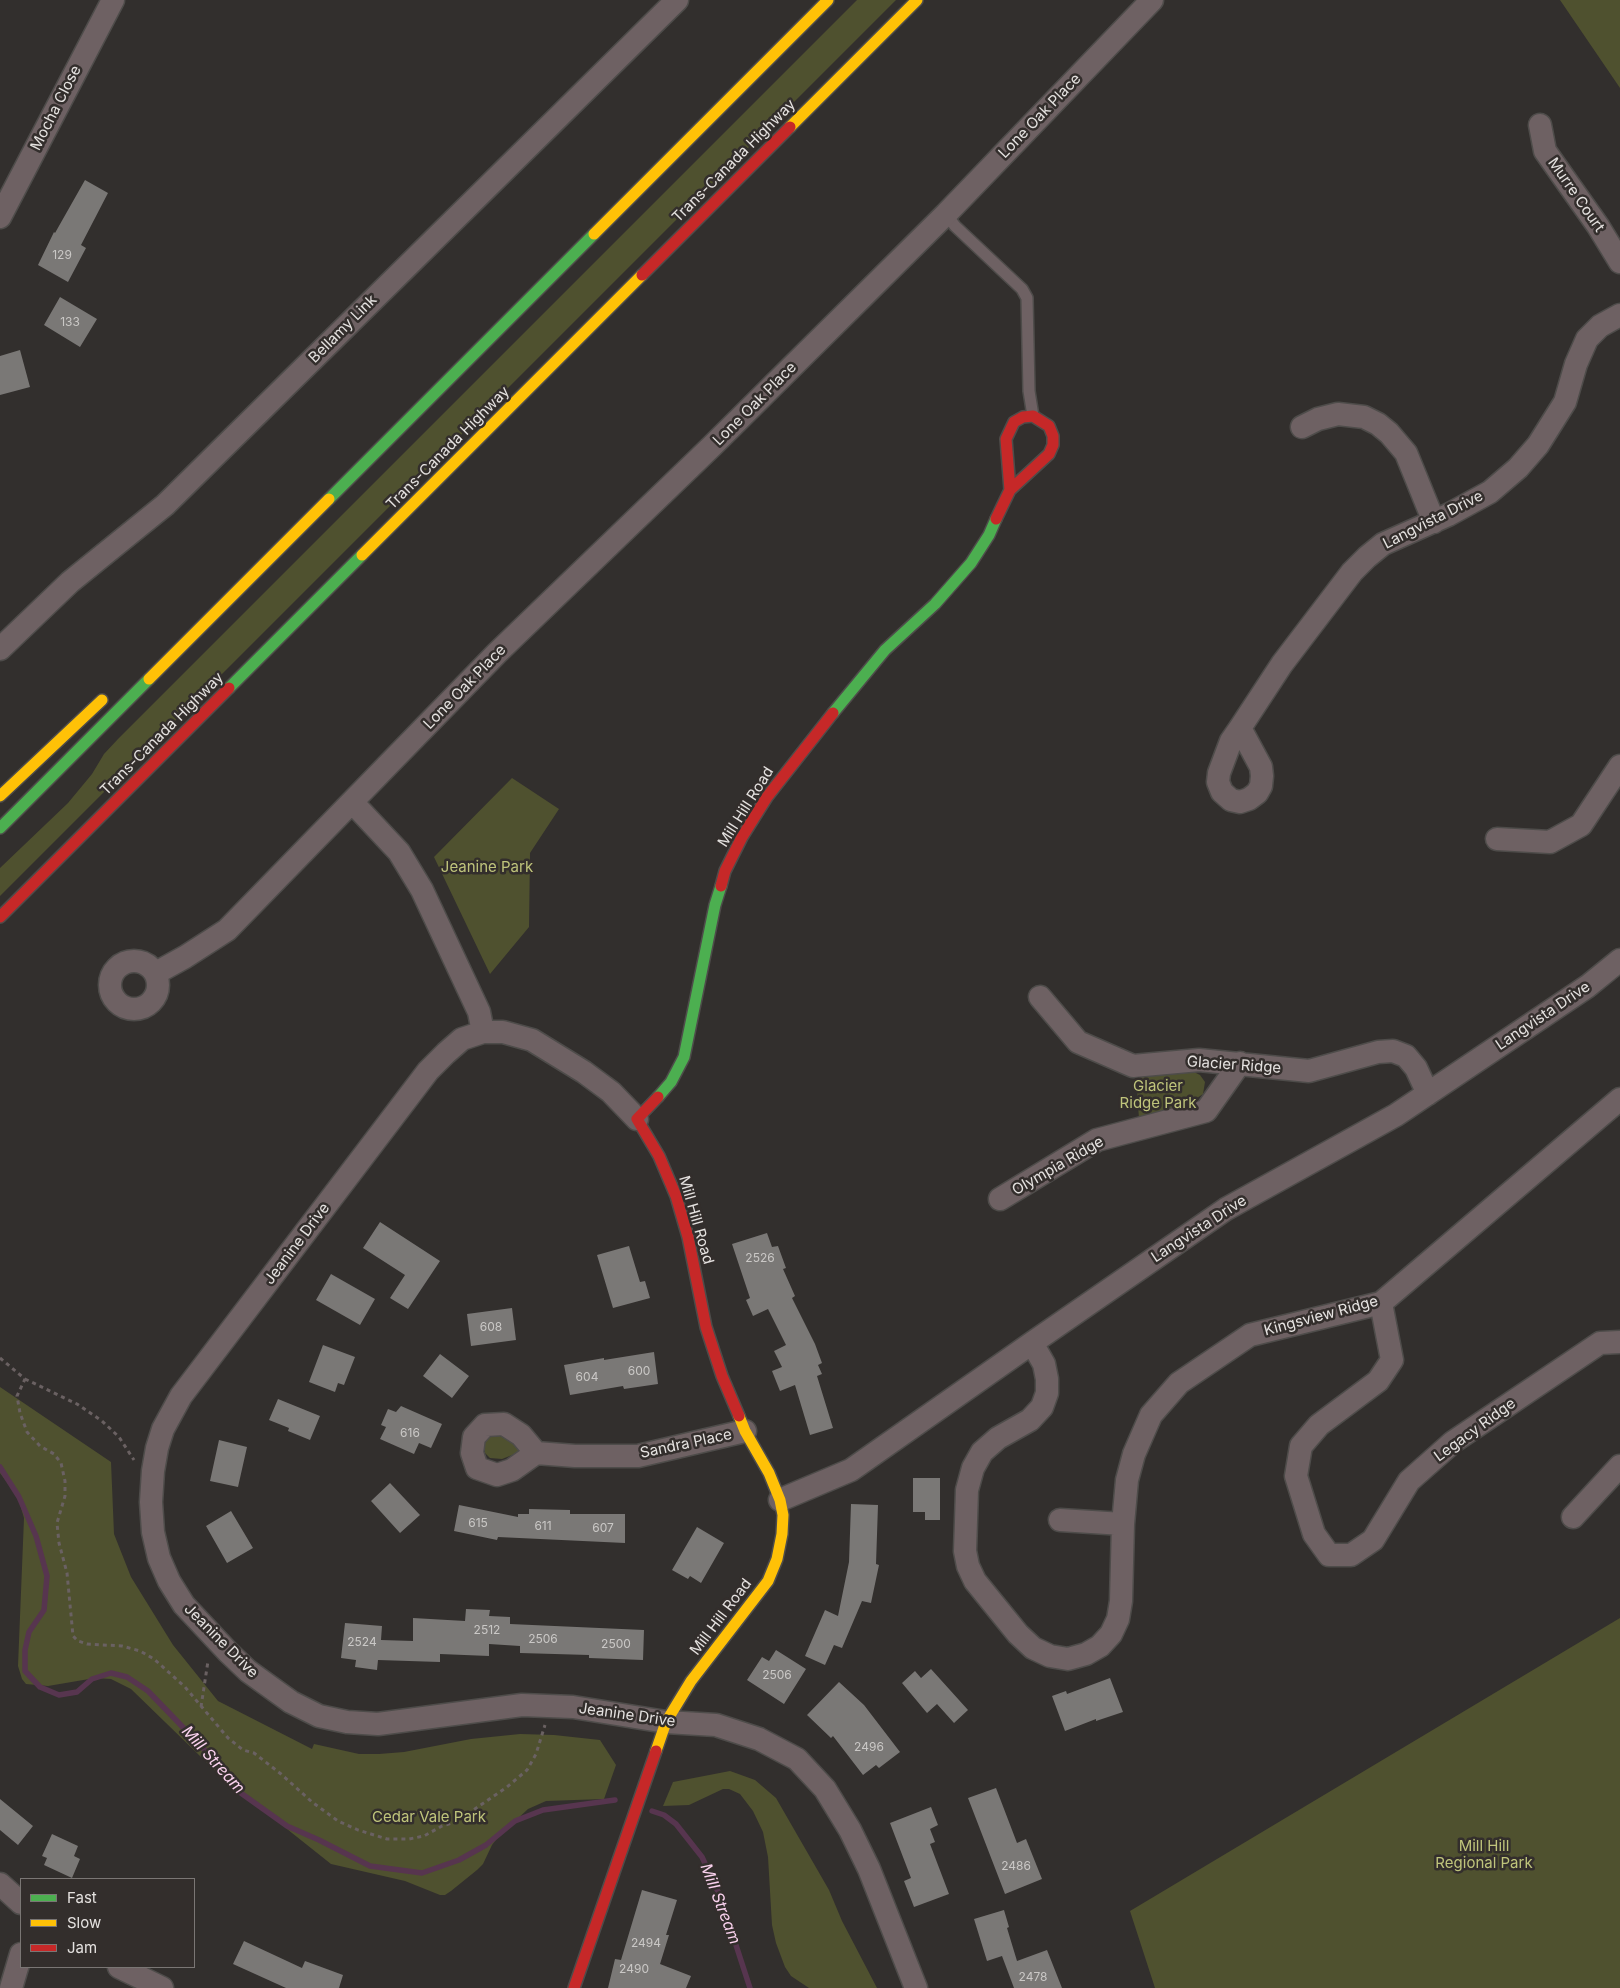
<!DOCTYPE html>
<html>
<head>
<meta charset="utf-8">
<style>
  body { margin:0 }
  #map { position:relative; width:1620px; height:1988px; overflow:hidden; background:#322f2d; font-family:Inter,sans-serif }
  canvas { display:block }
  .legend { position:absolute; left:20px; top:1878px; width:175px; height:90px; box-sizing:border-box; background:#332e2c; border:1px solid #7a7674; margin:0; padding:6px 9px; list-style:none; font-size:15px; color:#e5e2e0 }
  .legend li { display:flex; align-items:center; gap:10px; height:25px }
  .legend b { width:25px; border:1px solid #7a7674 }
</style>
</head>
<body>
<div id="map">
<canvas width="1620" height="1988"></canvas>
<ul class="legend">
<li><b style="height:6px;background:#4caf50"></b>Fast</li>
<li><b style="height:6px;background:#ffc107"></b>Slow</li>
<li><b style="height:6px;background:#c62828"></b>Jam</li>
</ul>
</div>
<script>
const c = document.querySelector('canvas').getContext('2d');
c.lineJoin = 'round';
function fill(path, color) { c.fillStyle = color; c.fill(path, 'evenodd'); }
const shape = rows => new Path2D(rows.map(r => 'M' + r).join(''));
function stroke(path, color, width, dash) { c.strokeStyle = color; c.lineWidth = width; c.lineCap = dash ? 'butt' : 'round'; c.setLineDash(dash || []); c.stroke(path); }
function label(font, color, halo, rows, align = 'center') {
  c.font = font + ' Inter,sans-serif'; c.lineWidth = 5; c.setLineDash([]); c.textBaseline = 'middle'; c.strokeStyle = halo; c.fillStyle = color; for (const [text, x, y, turn = 0] of rows) {
    c.save(); c.translate(x, y); c.rotate((+turn || 0) * Math.PI / 180); c.textAlign = isNaN(turn) ? turn : align; if (halo) c.strokeText(text, 0, 0); c.fillText(text, 0, 0); c.restore();
  }
}
fill(shape([
  [857,0,896,0,0,896,0,868,68,803,92,774,104,754,118,739],
  [1560,0,1620,0,1620,88],
  [512,778,559,809,530,853,529,927,490,974,434,857],
  [1192,1071,1200,1075,1205,1082,1203,1094,1188,1104,1139,1119,1136,1075],
  [0,1387,111,1462,114,1534,131,1577,173,1645,218,1701,312,1749,314,1744,359,1754,379,1754,404,1752,471,1739,520,1734,554,1735,600,1740,616,1765,604,1799,546,1801,528,1809,498,1837,492,1845,483,1864,477,1870,451,1891,445,1895,440,1895,405,1881,331,1864,253,1802,235,1790,131,1689,111,1679,95,1678,48,1686,26,1684,22,1679,18,1666,24,1518,18,1497,0,1473],
  [497,1435,503,1437,520,1447,520,1452,502,1459,490,1458,485,1453,485,1443,489,1436],
  [1620,1618,1620,1988,1155,1988,1130,1911],
  [730,1771,755,1780,776,1798,829,1890,842,1921,877,1988,809,1988,791,1976,785,1967,776,1943,772,1925,768,1857,763,1832,753,1811,740,1794,729,1789,723,1789,689,1805,663,1806,673,1782]
]), '#4f512f');
stroke(shape([
  [0,1467,19,1497,36,1536,47,1576,44,1610,29,1632,25,1650,25,1671,40,1687,59,1695,77,1692,92,1679,111,1673,127,1677,148,1691,175,1719,203,1748,238,1791,287,1826,319,1840,370,1866,422,1873,459,1860,486,1845,515,1821,543,1810,615,1800],
  [652,1811,664,1815,676,1824,702,1857,720,1896,750,1988]
]), '#57354f', 5.5);
fill(shape([
  [85,180,108,193,81,245,86,248,68,282,38,265,54,232,55,233],
  [60,297,97,319,80,347,44,325],
  [20,350,30,387,0,395,0,356],
  [380,1222,440,1261,408,1309,390,1298,405,1275,363,1248],
  [767,1233,772,1247,778,1246,786,1268,783,1269,795,1296,792,1298,815,1344,822,1363,818,1365,822,1374,817,1376,833,1428,810,1435,795,1385,780,1391,772,1371,782,1367,774,1351,786,1345,768,1309,753,1316,746,1300,750,1298,732,1244],
  [629,1246,640,1282,645,1281,650,1298,613,1308,597,1255],
  [331,1274,375,1299,360,1325,316,1300],
  [512,1308,516,1340,471,1346,467,1314],
  [323,1345,355,1357,344,1385,338,1383,335,1392,309,1382],
  [654,1352,658,1384,624,1389,623,1386,570,1395,564,1365,604,1358,604,1360],
  [440,1354,469,1376,452,1398,423,1376],
  [278,1399,320,1416,310,1440,288,1431,289,1428,269,1420],
  [401,1406,442,1424,431,1448,419,1443,414,1454,380,1439,386,1427,381,1425,388,1409,396,1412],
  [219,1440,247,1447,238,1487,210,1481],
  [913,1478,940,1478,940,1520,925,1520,925,1512,913,1512],
  [390,1483,420,1515,400,1533,371,1501],
  [851,1504,878,1505,876,1564,879,1565,871,1603,862,1601,842,1648,834,1645,825,1665,805,1656,825,1610,838,1616,849,1562],
  [459,1505,518,1517,518,1514,529,1514,529,1509,570,1510,570,1514,625,1514,625,1543,498,1537,497,1540,454,1531],
  [231,1511,253,1548,227,1563,206,1526],
  [697,1527,724,1543,701,1583,690,1576,688,1579,672,1570],
  [466,1609,490,1610,489,1616,510,1617,510,1624,644,1630,643,1660,589,1658,589,1655,520,1653,520,1646,489,1644,489,1656,440,1654,440,1662,378,1660,377,1670,355,1667,356,1660,341,1658,345,1623,382,1626,381,1640,413,1641,413,1618,465,1621],
  [776,1650,806,1669,784,1704,747,1680,762,1657,769,1661],
  [931,1669,968,1710,954,1723,937,1704,927,1713,902,1683,915,1671,921,1678],
  [1110,1678,1123,1712,1096,1721,1096,1719,1065,1731,1052,1696,1066,1691,1067,1694],
  [839,1682,864,1705,900,1752,879,1768,876,1765,863,1775,833,1736,831,1738,807,1715],
  [996,1788,1017,1843,1026,1839,1042,1879,1005,1894,968,1798],
  [0,1799,33,1826,18,1845,0,1830],
  [931,1807,938,1825,930,1829,935,1842,930,1844,949,1894,914,1907,904,1881,911,1878,890,1823],
  [52,1834,78,1846,74,1856,80,1859,72,1878,44,1865,47,1858,42,1856],
  [642,1890,677,1900,666,1935,669,1935,660,1964,691,1976,686,1988,608,1988,615,1959,621,1960],
  [1004,1910,1009,1927,1007,1928,1017,1961,1047,1950,1062,1988,1014,1988,1002,1956,987,1961,974,1919],
  [244,1941,302,1968,305,1961,343,1975,339,1988,286,1988,233,1964]
]), '#7a7876');
const lane = shape([
  [946,214,955,226,1022,289,1027,298,1029,391,1033,416]
]);
const street = shape([
  [1540,125,1545,151,1598,226,1620,262],
  [0,217,113,0],
  [1302,427,1318,419,1338,414,1364,417,1378,424,1389,433,1406,453,1434,522],
  [0,649,70,582,165,505,677,0],
  [1240,728,1282,664,1352,572,1367,557,1383,544,1448,515,1490,492,1518,468,1538,445,1565,402,1576,364,1587,339,1600,326,1620,315],
  [1240,728,1261,767,1262,776,1261,786,1257,793,1249,799,1240,802,1231,800,1222,792,1218,782,1219,773,1231,741,1240,728],
  [353,803,399,852,422,890,479,1012,483,1032],
  [1497,839,1550,842,1581,825,1620,766],
  '110 985a24 24 0 1 1 48 0a24 24 0 1 1-48 0Z',
  [156,973,185,957,227,930,497,653,712,446,946,214,1152,0],
  [1040,997,1078,1042,1133,1066,1199,1060,1309,1071,1378,1052,1393,1051,1406,1056,1416,1068,1428,1094],
  [637,1119,611,1092,584,1072,532,1040,503,1032,483,1032,462,1039,446,1053,428,1071,181,1396,163,1429,157,1448,153,1471,151,1502,153,1532,159,1558,169,1581,184,1605,228,1652,248,1671,291,1702,319,1716,347,1722,378,1724,522,1705,573,1707,666,1722,716,1725,759,1739,797,1759,825,1789,850,1830,869,1869,916,1988],
  [1000,1199,1097,1140,1206,1111,1240,1063],
  [1381,1303,1392,1360,1378,1381,1319,1425,1301,1446,1296,1476,1314,1534,1329,1555,1351,1555,1373,1540,1409,1481,1453,1442,1600,1343,1620,1342],
  [1032,1343,1044,1364,1047,1379,1047,1393,1042,1407,1030,1420,998,1438,982,1452,973,1468,967,1490,965,1551,968,1566,975,1581,1018,1634,1033,1648,1050,1656,1068,1659,1086,1654,1100,1646,1111,1634,1118,1619,1121,1601,1123,1524,1127,1480,1134,1454,1151,1415,1179,1383,1250,1335,1381,1303,1620,1099],
  [536,1453,512,1470,497,1475,477,1468,472,1453,474,1437,485,1425,504,1424,521,1435,536,1453,575,1456,638,1456,745,1431],
  [780,1500,851,1470,1032,1343,1226,1209,1396,1115,1588,986,1620,960],
  [1573,1517,1620,1466],
  [1060,1520,1123,1524],
  [0,1884,21,1903],
  [119,1967,162,1988],
  [11,1988,21,1954]
]);
const fast = shape([
  [329,499,594,234],
  [229,688,362,555],
  [833,713,885,650,935,604,971,563,989,535,996,519],
  [0,828,149,679],
  [658,1097,671,1082,684,1057,715,905,721,886]
]);
const slow = shape([
  [790,127,917,0],
  [594,234,828,0],
  [362,555,642,275],
  [149,679,329,499],
  [0,796,102,700],
  [656,1751,666,1722,691,1681,768,1581,777,1559,782,1534,783,1515,780,1500,769,1473,745,1431,739,1416]
]);
const jam = shape([
  [642,275,790,127],
  [996,519,1010,490,1049,454,1053,445,1053,436,1049,426,1033,416,1023,417,1014,422,1006,439,1010,490],
  [721,886,725,871,742,837,767,797,833,713],
  [0,917,229,688],
  [658,1097,637,1119,659,1156,676,1196,688,1237,706,1327,722,1376,739,1416],
  [574,1988,656,1751]
]);
stroke(lane, '#4e4c4a', 14);
stroke(street, '#4e4c4a', 25);
stroke(fast, '#4e4c4a', 14);
stroke(slow, '#4e4c4a', 14);
stroke(jam, '#4e4c4a', 14);
stroke(shape([
  [0,1358,25,1379,17,1396,20,1413,27,1432,40,1446,54,1454,61,1463,65,1481,65,1496,57,1523,59,1543,67,1573,73,1636,78,1641,87,1644,122,1646,140,1651,154,1659,185,1687,228,1738,243,1750,254,1753,281,1774,312,1802,338,1821,358,1830,387,1839,409,1839,424,1836,442,1826,456,1822,507,1787,527,1770,536,1754,545,1725],
  [25,1379,77,1404,102,1421,119,1437,134,1460],
  [201,1707,208,1661]
]), '#6a6162', 3, [4, 4]);
stroke(lane, '#6e6163', 11);
stroke(street, '#6e6163', 22);
stroke(fast, '#4caf50', 11);
stroke(slow, '#ffc107', 11);
stroke(jam, '#c62828', 11);
label('12px', '#cac8c6', null, [
  ["129",62,255],
  ["133",70,322],
  ["2526",760,1258],
  ["608",491,1327],
  ["600",639,1371],
  ["604",587,1377],
  ["616",410,1433],
  ["615",478,1523],
  ["611",543,1526],
  ["607",603,1528],
  ["2512",487,1630],
  ["2506",543,1639],
  ["2524",362,1642],
  ["2500",616,1644],
  ["2506",777,1675],
  ["2496",869,1747],
  ["2486",1016,1866],
  ["2494",646,1943],
  ["2490",634,1969],
  ["2478",1033,1977]
]);
label('15px', '#e5e2e0', '#332e2c', [
  ["Mocha Close",56,108,-63],
  ["Lone Oak Place",1040,116,-46],
  ["Trans-Canada Highway",734,161,-45],
  ["Murre Court",1576,195,55],
  ["Bellamy Link",343,329,-45],
  ["Lone Oak Place",755,404,-45],
  ["Trans-Canada Highway",448,448,-45],
  ["Langvista Drive",1433,520,-27],
  ["Lone Oak Place",465,687,-46],
  ["Trans-Canada Highway",162,734,-45],
  ["Mill Hill Road",746,807,-58],
  ["Langvista Drive",1543,1016,-34],
  ["Glacier Ridge",1234,1065,4],
  ["Olympia Ridge",1058,1166,-30],
  ["Mill Hill Road",696,1220,74],
  ["Langvista Drive",1199,1229,-33],
  ["Jeanine Drive",297,1244,-53],
  ["Kingsview Ridge",1321,1316,-15],
  ["Legacy Ridge",1475,1430,-36],
  ["Sandra Place",686,1444,-12],
  ["Mill Hill Road",721,1617,-53],
  ["Jeanine Drive",221,1641,45],
  ["Jeanine Drive",627,1715,8]
]);
label('15px', '#bfc47b', '#332e2c', [
  ["Jeanine Park",487,867],
  ["Glacier",1158,1086],
  ["Ridge Park",1158,1103],
  ["Cedar Vale Park",429,1817],
  ["Mill Hill",1484,1846],
  ["Regional Park",1484,1863]
]);
label('italic 16px', '#fad2ee', '#332e2c', [
  ["Mill Stream",213,1760,48],
  ["Mill Stream",720,1904,69]
]);
</script>
</body>
</html>
